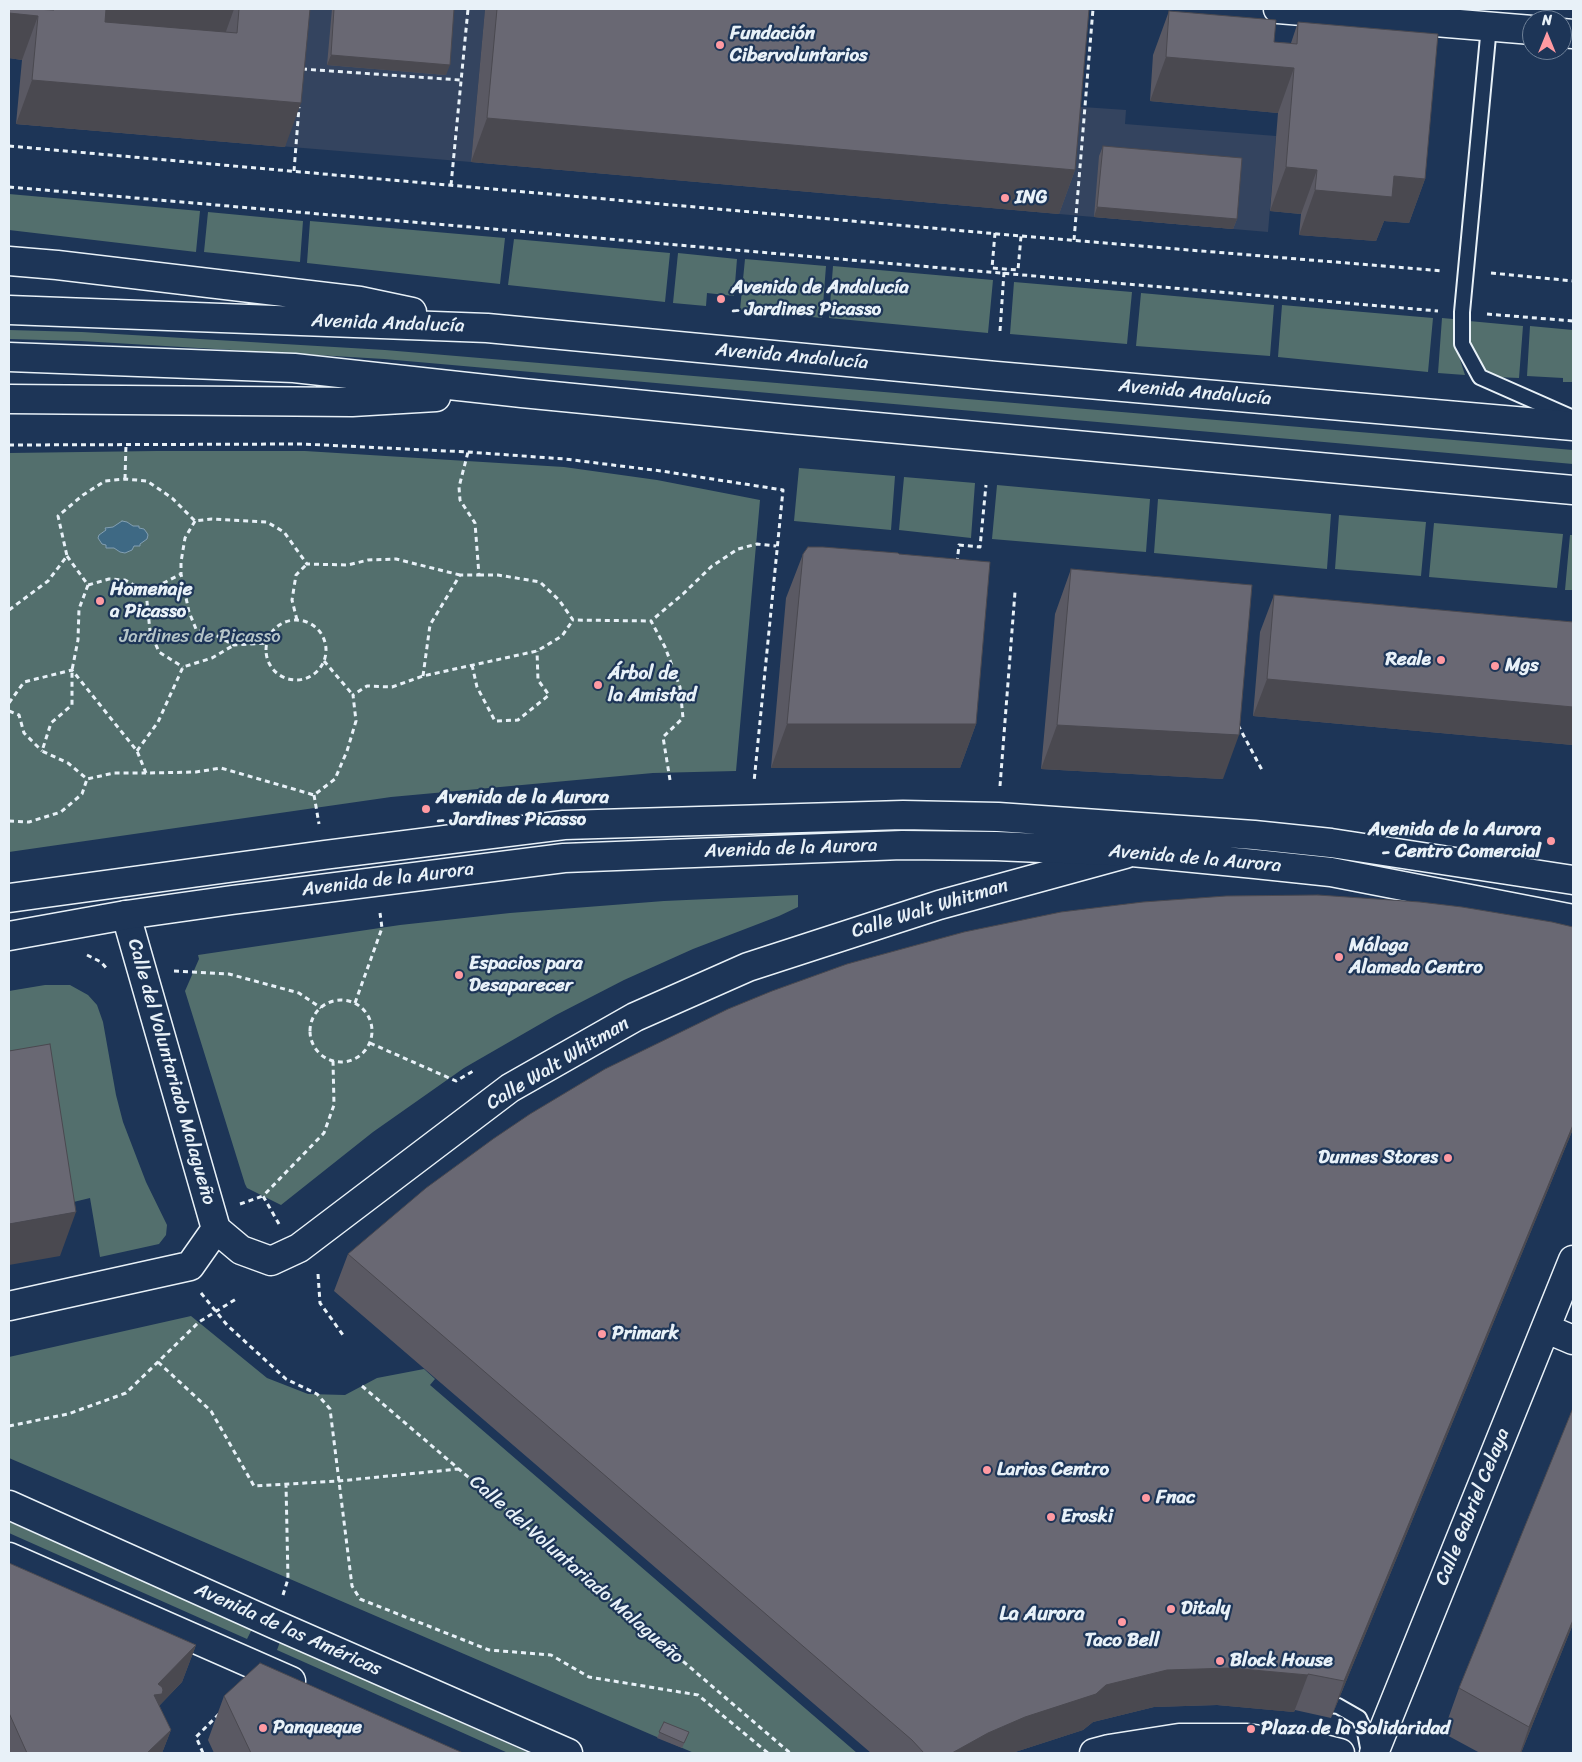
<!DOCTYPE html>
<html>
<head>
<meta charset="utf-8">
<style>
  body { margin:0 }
  #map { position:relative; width:1582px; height:1762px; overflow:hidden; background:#1d3557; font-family:Sriracha,sans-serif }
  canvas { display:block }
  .frame { position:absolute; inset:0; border:10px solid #e8f1f8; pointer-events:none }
  .north { position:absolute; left:1522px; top:10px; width:50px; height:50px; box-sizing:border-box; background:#1d3557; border:1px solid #6e8097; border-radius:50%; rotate:0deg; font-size:14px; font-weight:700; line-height:20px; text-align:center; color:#e8f1f8 }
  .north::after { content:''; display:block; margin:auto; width:18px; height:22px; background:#ff9aa2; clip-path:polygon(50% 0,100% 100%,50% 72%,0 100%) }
</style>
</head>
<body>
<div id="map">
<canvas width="1582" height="1762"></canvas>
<div class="frame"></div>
<div class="north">N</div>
</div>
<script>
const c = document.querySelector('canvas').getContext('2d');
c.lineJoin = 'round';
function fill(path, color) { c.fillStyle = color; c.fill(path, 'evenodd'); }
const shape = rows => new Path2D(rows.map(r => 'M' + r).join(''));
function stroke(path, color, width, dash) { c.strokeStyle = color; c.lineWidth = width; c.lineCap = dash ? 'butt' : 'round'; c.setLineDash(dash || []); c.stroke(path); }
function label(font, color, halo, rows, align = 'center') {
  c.font = font + ' Sriracha,sans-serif'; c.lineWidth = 4.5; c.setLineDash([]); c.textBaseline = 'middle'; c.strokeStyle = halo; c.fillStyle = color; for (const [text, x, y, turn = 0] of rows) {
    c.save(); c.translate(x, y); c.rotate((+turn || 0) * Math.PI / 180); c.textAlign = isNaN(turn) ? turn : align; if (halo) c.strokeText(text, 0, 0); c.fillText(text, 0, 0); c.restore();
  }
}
fill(shape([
  [94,9,485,9,471,162,16,124],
  [1068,106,1126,110,1125,124,1276,136,1268,232,1059,214]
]), '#34445f');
fill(shape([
  [9,194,200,211,196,252,9,230],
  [208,212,303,221,300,262,204,252],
  [310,221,505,238,500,284,307,263],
  [514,239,670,253,665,302,508,285],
  [678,253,737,259,734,296,707,293,706,306,673,303],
  [745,259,826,266,822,318,740,310],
  [833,266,993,280,988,333,829,318],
  [1014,282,1132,292,1127,344,1010,334],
  [1141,293,1274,305,1270,356,1136,346],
  [1282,305,1433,318,1428,372,1278,357],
  [1442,318,1453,319,1454,341,1465,375,1438,373],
  [1469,321,1523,326,1519,378,1495,377,1481,367,1472,350,1468,334],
  [1530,326,1573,330,1573,382,1563,382,1563,378,1527,376],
  [9,330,82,332,385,350,1573,450,1573,464,384,359,81,341,9,339],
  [156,451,305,451,564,467,657,480,760,500,736,771,653,773,391,797,9,852,9,453],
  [799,468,895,476,891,530,794,521],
  [904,477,975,483,971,538,899,530],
  [997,485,1150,499,1146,552,992,539],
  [1158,499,1331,514,1327,569,1154,553],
  [1339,515,1426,522,1421,576,1335,569],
  [1434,523,1563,534,1557,588,1429,577],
  [1570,535,1573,535,1573,590,1565,590],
  [798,895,798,907,779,916,693,949,624,980,556,1015,464,1068,373,1132,281,1205,247,1188,245,1184,185,991,199,959,198,955,400,925,510,913,664,901],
  [45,985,70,985,88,995,97,1005,103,1022,116,1095,123,1122,146,1182,167,1225,166,1235,159,1244,100,1257,90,1198,53,1207,9,1093,9,991],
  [191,1316,267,1378,308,1394,345,1395,377,1378,424,1369,435,1379,430,1385,857,1753,694,1753,9,1458,9,1357],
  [9,1522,252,1629,247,1639,9,1533],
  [280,1642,529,1753,508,1753,277,1650]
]), '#536f6d');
const water = shape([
  [122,521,127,522,133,526,139,526,139,528,144,529,147,533,148,535,147,539,140,544,140,546,134,546,132,550,125,553,120,552,114,548,106,548,106,545,102,544,98,538,99,535,106,530,105,528,113,527,122,521]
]);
fill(water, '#3e6984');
stroke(water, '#829fb2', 1);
const service = shape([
  [1489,26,1462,312,1462,344,1480,377,1573,418],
  [1318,1703,1338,1706,1359,1718,1365,1732,1369,1753]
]);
const minor = shape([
  [1278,9,1532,30],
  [1562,33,1573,34],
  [126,915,216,1229],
  [216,1229,241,1250,271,1261,299,1248,510,1088,635,1017,748,967,939,905,1125,854],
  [9,1306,190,1266,216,1229],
  [1547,1329,1573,1340],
  [1094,1753,1109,1749,1179,1738,1247,1738,1320,1748,1340,1753],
  [1374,1753,1573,1260]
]);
const secondary = shape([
  [9,898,324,855,564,825,903,815,998,817,1254,835,1331,843,1573,880],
  [9,936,126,915,232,900,564,858,902,845,996,846,1132,852,1255,864,1331,872,1573,919]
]);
const primary = shape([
  [9,261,57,265,360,301,412,312],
  [9,310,487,328,996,376,1573,426],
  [9,357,294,368,522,393,788,419,1573,490],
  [9,399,352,402,436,397],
  [9,1505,274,1624,568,1753],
  [9,1557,291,1681]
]);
stroke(service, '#e8f1f8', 18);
stroke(minor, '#e8f1f8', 31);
stroke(secondary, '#e8f1f8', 31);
stroke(primary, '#e8f1f8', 31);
stroke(shape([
  [302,69,460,80],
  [9,146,1021,236,1443,271],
  [294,171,299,107],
  [451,185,468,9],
  [9,187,1438,311],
  [995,233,992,268,1018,270,1021,236],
  [1074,240,1093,9],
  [1491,273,1573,281],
  [1487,314,1573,321],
  [1000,331,1004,272],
  [9,445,302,444,468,452,565,459,661,471,783,490,754,782],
  [125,479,126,444],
  [195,521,185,538,181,562,181,574,189,612,196,629,217,636,234,645,267,643],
  [67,556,88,585,109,579,125,580,146,592,181,574],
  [957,563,959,545,980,547,986,485],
  [479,575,498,575,540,582,559,600,573,620,651,621],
  [88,585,79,609,78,640,72,670,72,705,51,723,42,751,68,763,87,779,114,773,146,773],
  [146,592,150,631,159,652,183,667],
  [9,610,48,581,67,556,58,516,83,495,105,481,125,479,147,481,172,498,195,521,212,519,267,522,284,532,307,564,348,565,368,560,396,559,460,575],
  [297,620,292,600,296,575,307,564],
  '266 650a30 30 0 1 1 60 0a30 30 0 1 1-60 0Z',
  [324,661,353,695],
  [472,665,477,687,495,721,518,720,549,695,538,680,537,651],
  [423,676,430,625,460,575,479,575,475,523,460,500,459,487,468,452],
  [9,703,24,682,72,670,137,751,146,773,196,772,221,768,314,795,335,779,347,751,356,721,353,695,367,686,392,687,423,676,537,651,562,636,573,620],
  [9,711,19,715,24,733,42,751],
  [1238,725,1262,770],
  [137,751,158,722,183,667,212,658,234,645],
  [670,780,663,737,683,718,680,687,665,647,651,621,683,594,712,566,738,549,757,544,776,546],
  [1000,786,1015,592],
  [314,795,319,824],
  [9,821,29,822,61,812,82,794,87,779],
  [87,955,101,962,108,970],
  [174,971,229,974,299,993,321,1008],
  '310 1031a31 31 0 1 1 62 0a31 31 0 1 1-62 0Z',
  [355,1003,382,928,380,913],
  [370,1043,456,1081,475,1070],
  [240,1204,263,1196],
  [279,1224,263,1196,324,1133,334,1105,333,1061],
  [318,1274,320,1303,343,1335],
  [201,1293,227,1325,286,1379,317,1394,330,1409,352,1586,360,1599,489,1650,551,1655,589,1677,698,1695,768,1753],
  [158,1362,211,1411,254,1486,339,1481,458,1469],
  [362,1386,790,1753],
  [9,1426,68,1414,126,1393,199,1322,236,1299],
  [283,1595,288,1579,286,1484],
  [203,1753,196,1737,220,1713]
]), '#e8f1f8', 3, [5, 4]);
stroke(service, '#1d3557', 14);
stroke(minor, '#1d3557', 28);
stroke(secondary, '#1d3557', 28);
stroke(primary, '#1d3557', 28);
fill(shape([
  [9,9,310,9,285,147,16,124,22,60,9,58],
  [332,9,454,9,446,75,327,65],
  [485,9,1089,9,1075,170,1059,214,471,162],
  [1169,11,1274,42,1291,43,1298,22,1425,179,1409,223,1384,221,1376,241,1299,235,1301,214,1270,211,1278,113,1150,101,1153,55],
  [1103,146,1237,219,1233,229,1094,217,1099,156],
  [803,554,976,724,960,768,771,768,786,598],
  [1071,569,1223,779,1041,769,1055,614],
  [1274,595,1573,622,1573,745,1253,716,1260,632],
  [1573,927,1573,1129,1331,1718,1295,1710,1294,1712,1217,1705,1154,1707,1093,1722,1083,1730,1012,1753,871,1753,334,1291,348,1254],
  [1573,1408,1573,1624,1521,1753,1480,1753,1443,1733,1459,1688],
  [9,1563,196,1645,182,1682,159,1706,171,1730,162,1753,9,1753],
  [224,1696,463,1753,214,1753,208,1740],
  [664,1722,687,1737,682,1748,657,1738]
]), '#5a5963');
fill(shape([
  [19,9,53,9,39,48,38,16,22,60,9,58,9,13],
  [99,9,234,9,224,37,93,27],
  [331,55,450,65,446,75,327,65],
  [1166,57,1294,68,1278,113,1150,101],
  [32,80,301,103,285,147,16,124],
  [487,118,1075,170,1059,214,471,162],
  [1286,167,1317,170,1301,214,1270,211],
  [1394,176,1425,179,1409,223,1384,221,1376,241,1299,235,1315,190],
  [1097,207,1237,219,1233,229,1094,217],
  [1267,679,1573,707,1573,745,1253,716],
  [787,724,976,724,960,768,771,768],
  [1057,725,1239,735,1223,779,1041,769],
  [1573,1125,1573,1129,1331,1718,1344,1681],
  [76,1212,60,1256,9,1265,9,1224],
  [1573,1620,1573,1624,1521,1753,1520,1753,1529,1727],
  [196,1645,182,1682,157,1708,141,1732,158,1684],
  [1231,1668,1308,1675,1294,1712,1217,1705,1154,1707,1093,1722,1083,1730,1012,1753,952,1753,988,1733,1025,1717,1106,1685,1167,1670],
  [171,1730,162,1753,147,1753]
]), '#4a4950');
const building = shape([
  [9,9,34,9,54,10,54,9,106,9,105,22,237,33,239,9,310,9,301,103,32,80,38,16,9,13,9,9],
  [334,9,454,9,450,65,331,55,334,9],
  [497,9,1089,9,1075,170,487,118,497,9],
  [1169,11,1276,20,1274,42,1297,44,1298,22,1438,34,1425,179,1394,176,1392,197,1315,190,1317,170,1286,167,1294,68,1166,57,1169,11],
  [1103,146,1242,158,1237,219,1097,207,1103,146],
  [808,547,823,547,898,553,899,554,990,562,976,724,787,724,803,554,808,547],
  [1071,569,1252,585,1239,735,1057,725,1071,569],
  [1274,595,1573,622,1573,707,1267,679,1274,595],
  [1318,895,1420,902,1462,907,1552,922,1573,927,1573,1125,1344,1681,1308,1674,1308,1675,1231,1668,1167,1670,1106,1685,1096,1694,1025,1717,988,1733,952,1753,924,1753,912,1740,348,1254,426,1188,493,1139,530,1114,605,1069,728,1009,772,991,847,964,964,932,1061,912,1143,902,1226,896,1318,895],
  [50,1044,76,1212,9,1224,9,1051,50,1044],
  [1573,1408,1573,1620,1529,1727,1459,1688,1573,1408],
  [9,1563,196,1645,158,1684,162,1687,163,1690,162,1694,154,1695,171,1730,147,1753,27,1753,9,1713,9,1563],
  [260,1663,463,1753,251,1753,224,1696,260,1663],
  [664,1722,689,1732,684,1743,659,1732,664,1722]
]);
fill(building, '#696873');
stroke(building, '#4a4950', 1);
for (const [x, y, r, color] of [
  [720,45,5,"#ff9aa2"],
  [1005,198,5,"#ff9aa2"],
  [721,299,5,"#ff9aa2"],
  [100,601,5,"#ff9aa2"],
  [1441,660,5,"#ff9aa2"],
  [1495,666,5,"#ff9aa2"],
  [598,685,5,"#ff9aa2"],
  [426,809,5,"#ff9aa2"],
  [1551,841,5,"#ff9aa2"],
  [1339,957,5,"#ff9aa2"],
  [459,975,5,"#ff9aa2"],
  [1448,1158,5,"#ff9aa2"],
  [602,1334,5,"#ff9aa2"],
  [987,1470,5,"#ff9aa2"],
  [1146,1498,5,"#ff9aa2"],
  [1051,1517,5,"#ff9aa2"],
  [1171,1609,5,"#ff9aa2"],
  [1122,1622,5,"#ff9aa2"],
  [1220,1661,5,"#ff9aa2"],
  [263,1728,5,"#ff9aa2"],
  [1251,1729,5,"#ff9aa2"]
]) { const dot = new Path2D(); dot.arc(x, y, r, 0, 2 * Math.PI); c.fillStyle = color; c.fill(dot); stroke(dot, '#1d3557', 2); }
label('bold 19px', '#e8f1f8', '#1d3557', [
  ["Fundación",730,34],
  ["Cibervoluntarios",730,56],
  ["ING",1015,198],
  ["Avenida de Andalucía",731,288],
  ["- Jardines Picasso",731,310],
  ["Homenaje",110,590],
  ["a Picasso",110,612],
  ["Reale",1431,660,"right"],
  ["Mgs",1505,666],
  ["Árbol de",608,674],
  ["la Amistad",608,696],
  ["Avenida de la Aurora",436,798],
  ["- Jardines Picasso",436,820],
  ["Avenida de la Aurora",1541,830,"right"],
  ["- Centro Comercial",1541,852,"right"],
  ["Málaga",1349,946],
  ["Alameda Centro",1349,968],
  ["Espacios para",469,964],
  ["Desaparecer",469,986],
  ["Dunnes Stores",1438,1158,"right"],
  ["Primark",612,1334],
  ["Larios Centro",997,1470],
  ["Fnac",1156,1498],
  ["Eroski",1061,1517],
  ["Ditaly",1181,1609],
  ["Taco Bell",1122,1641,"center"],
  ["Block House",1230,1661],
  ["Panqueque",273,1728],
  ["Plaza de la Solidaridad",1261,1729]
], 'left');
label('19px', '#e8f1f8', '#1d3557', [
  ["Avenida Andalucía",388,324,2],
  ["Avenida Andalucía",792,357,5],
  ["Avenida Andalucía",1195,393,5],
  ["Avenida de la Aurora",791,849,-2],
  ["Avenida de la Aurora",1195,859,5],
  ["Avenida de la Aurora",388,880,-7],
  ["Calle Walt Whitman",930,909,-17],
  ["Calle Walt Whitman",558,1064,-31],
  ["Calle del Voluntariado Malagueño",171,1072,74],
  ["Calle Gabriel Celaya",1473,1507,-68],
  ["Calle del Voluntariado Malagueño",576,1570,41],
  ["Avenida de las Américas",288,1630,24]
]);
label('19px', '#b4c4c7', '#1d3557', [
  ["Jardines de Picasso",200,637]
]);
label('bold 20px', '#e8f1f8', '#1d3557', [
  ["La Aurora",1042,1615]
]);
</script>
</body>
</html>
